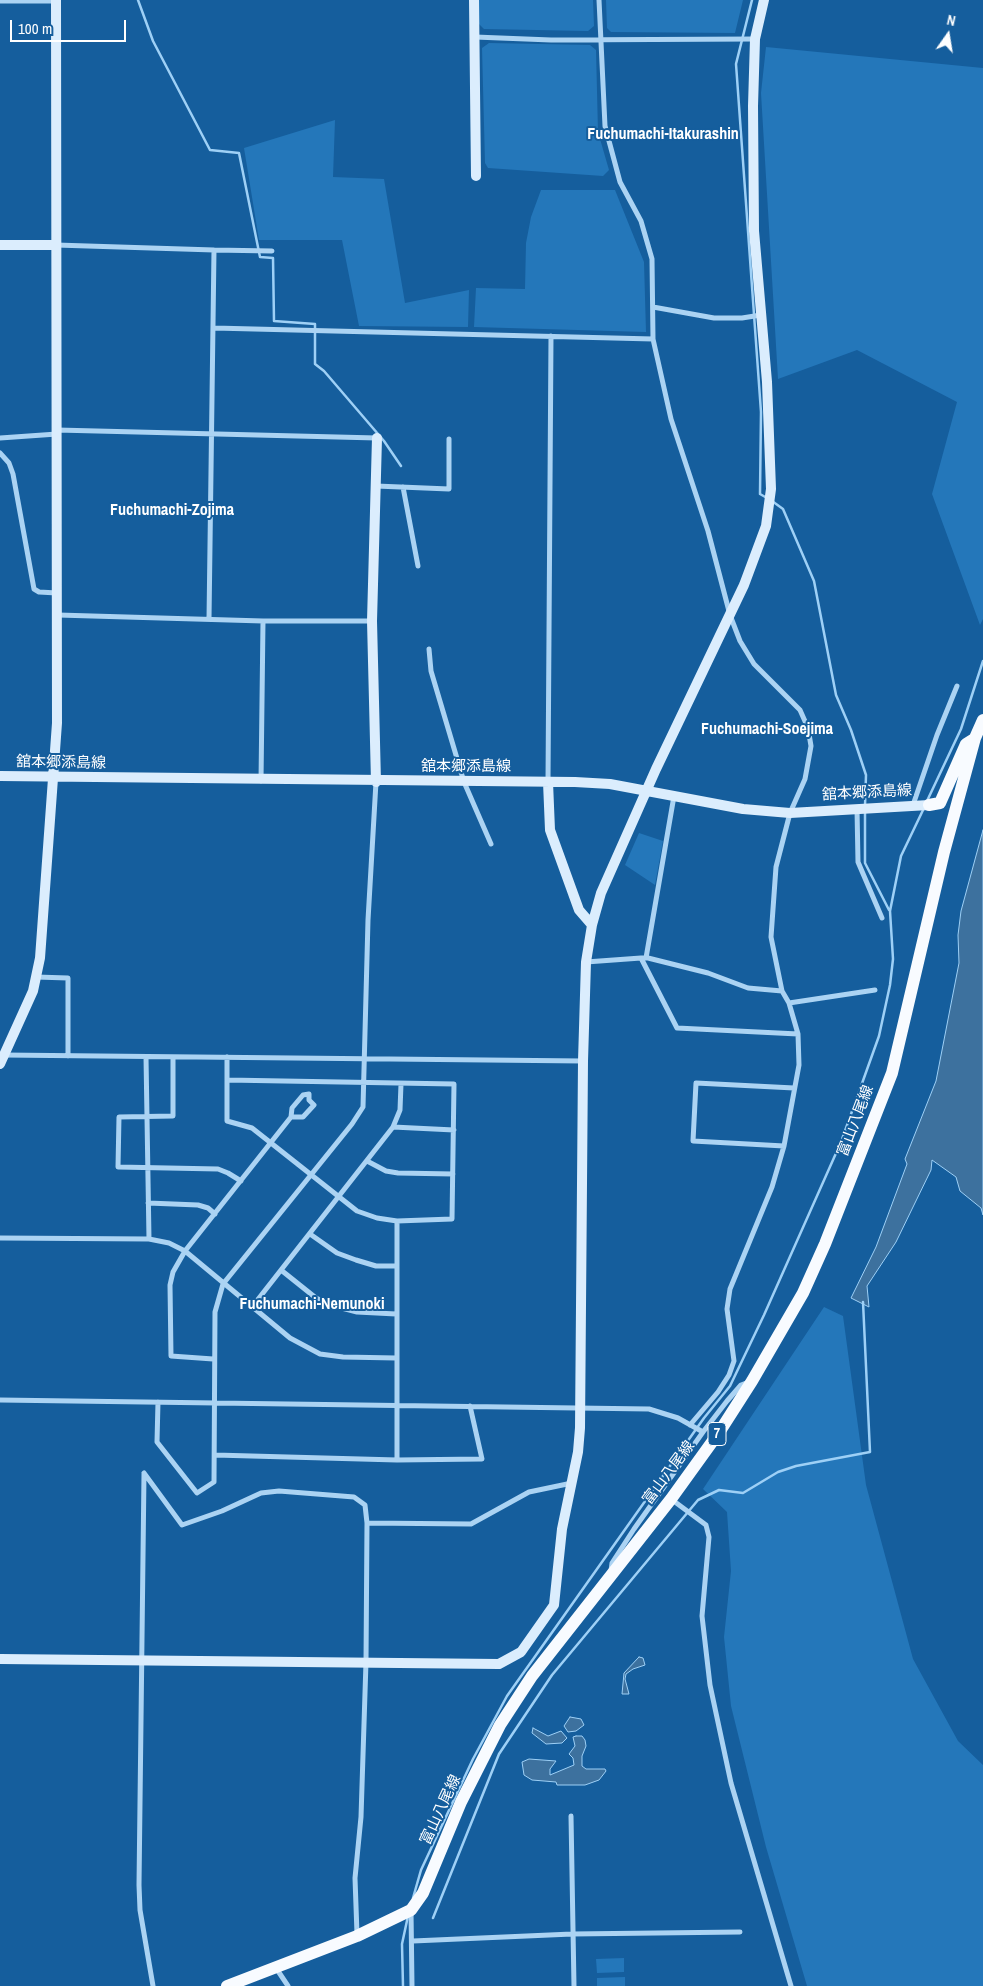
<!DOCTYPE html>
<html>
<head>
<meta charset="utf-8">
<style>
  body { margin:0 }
  #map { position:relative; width:983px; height:1986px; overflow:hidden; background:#155e9d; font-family:"Archivo Narrow",sans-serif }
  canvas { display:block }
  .north { position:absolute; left:923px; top:10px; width:50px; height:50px; -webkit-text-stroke:4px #155e9d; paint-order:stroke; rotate:13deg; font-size:14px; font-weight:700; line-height:20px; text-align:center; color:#fff }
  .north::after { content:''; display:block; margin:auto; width:18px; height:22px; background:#fff; clip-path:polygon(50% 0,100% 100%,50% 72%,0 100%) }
  .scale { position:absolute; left:10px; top:20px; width:116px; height:22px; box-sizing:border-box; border:2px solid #fff; border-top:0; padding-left:6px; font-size:15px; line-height:18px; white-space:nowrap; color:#fff; -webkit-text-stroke:4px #155e9d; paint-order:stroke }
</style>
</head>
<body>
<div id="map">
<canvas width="983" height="1986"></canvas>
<div class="north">N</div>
<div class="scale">100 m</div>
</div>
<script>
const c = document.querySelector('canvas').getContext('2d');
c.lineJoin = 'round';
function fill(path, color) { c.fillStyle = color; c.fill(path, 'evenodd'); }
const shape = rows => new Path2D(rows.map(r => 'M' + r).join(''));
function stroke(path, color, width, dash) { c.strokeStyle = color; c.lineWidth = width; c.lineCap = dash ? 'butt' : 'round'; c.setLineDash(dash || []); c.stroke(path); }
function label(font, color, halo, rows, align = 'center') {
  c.font = font + ' "Archivo Narrow","Noto Sans JP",sans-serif'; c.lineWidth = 4; c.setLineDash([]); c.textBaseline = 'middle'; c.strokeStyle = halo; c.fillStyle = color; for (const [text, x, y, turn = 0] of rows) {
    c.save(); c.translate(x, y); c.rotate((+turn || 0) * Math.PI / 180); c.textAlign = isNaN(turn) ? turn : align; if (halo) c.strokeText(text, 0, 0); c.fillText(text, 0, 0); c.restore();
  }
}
fill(shape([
  [479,0,593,0,594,26,588,31,484,29,479,24],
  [606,0,743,0,735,33,611,32,607,28],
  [489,43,590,45,596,50,598,132,609,170,603,176,488,168,485,163,482,48],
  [766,47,983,68,983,619,980,625,932,494,957,402,857,350,778,379,761,93],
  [335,120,333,177,384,179,405,303,469,290,468,327,359,326,342,240,259,240,244,148],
  [541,190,615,190,644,262,646,332,474,327,476,288,525,289,526,243,531,217],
  [639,833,663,841,655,885,625,865],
  [824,1307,843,1316,866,1485,913,1659,958,1741,983,1765,983,1986,807,1986,766,1847,731,1706,724,1637,731,1571,727,1512,703,1489],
  [624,1958,624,1972,597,1973,596,1959],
  [625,1977,625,1986,597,1986,597,1978]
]), '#2477ba');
const water = shape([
  [983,830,983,1215,981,1208,960,1191,956,1177,932,1160,931,1170,896,1242,867,1286,869,1307,851,1298,876,1247,907,1164,905,1159,936,1081,959,963,958,935,961,911,983,830],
  [639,1657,643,1658,645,1665,633,1669,626,1674,625,1679,629,1694,622,1694,624,1673,639,1657],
  [570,1717,581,1719,584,1725,576,1731,568,1732,564,1726,570,1717],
  [533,1728,548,1736,561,1731,567,1738,562,1743,546,1744,532,1733,533,1728],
  [576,1736,582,1736,585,1740,586,1746,582,1756,582,1766,586,1769,605,1769,606,1771,599,1780,585,1785,557,1785,556,1782,532,1780,524,1775,522,1762,529,1759,556,1761,550,1769,550,1775,574,1765,573,1758,569,1754,575,1746,573,1737,576,1736]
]);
fill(water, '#3d719e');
stroke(water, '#9ed0f6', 1);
stroke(shape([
  [138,0,153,41,210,150,239,153,260,257,273,258,274,321,315,324,315,364,324,371,384,441,401,466],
  [752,0,736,64,761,412,760,494,767,498],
  [772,501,783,509,814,581,836,695,851,730,866,775,865,806],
  [927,801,961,729,983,661],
  [865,811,865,863,889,910],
  [413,1898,421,1870,473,1759,507,1696,704,1418,730,1386,764,1315,841,1142,879,1036,890,985,893,959,890,911,901,856,924,808],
  [433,1918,499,1754,552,1675,698,1500,719,1490,743,1493,778,1472,796,1466,870,1452,863,1302],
  [403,1986,402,1944,408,1916]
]), '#9ed0f6', 2.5);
stroke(shape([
  [599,0,605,126,620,182,641,221,652,259,653,339,671,419,708,531,730,615,740,641,754,664,800,710,808,728,811,746,805,779,790,813,776,867,771,937,782,991,789,1003,798,1034,799,1065,784,1146,772,1187,730,1289,727,1309,734,1361,729,1375,718,1392,690,1425],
  [0,1,56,1],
  [475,37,551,40,755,39],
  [56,245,214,250,209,619],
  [214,250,272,251],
  [653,307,714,318,742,318,761,315],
  [214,328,653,339],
  [57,430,377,438],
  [0,438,57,434],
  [0,453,9,463,13,474,34,589,39,592,57,593],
  [376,486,449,489,449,439],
  [403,487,418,566],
  [58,615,263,621,372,621],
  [429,649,431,671,464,782,491,844],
  [261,781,263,621],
  [548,781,551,336],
  [913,805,937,735,957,686],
  [857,809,858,862,882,918],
  [646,958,674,796],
  [586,962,641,958],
  [36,977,68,978,68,1056],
  [782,991,748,988,708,973,648,958,641,958,677,1028,798,1034],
  [789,1003,875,990],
  [3,1055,583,1061],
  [146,1057,149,1239],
  [173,1057,173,1116,119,1117,118,1167,218,1169,228,1173,241,1181],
  [227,1057,227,1121,252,1128,357,1211,377,1218,397,1221,452,1219,454,1084,227,1080],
  [393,1127,454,1130],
  [784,1146,693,1141,696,1083,794,1088],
  [367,1161,386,1171,398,1173,453,1174],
  [148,1203,198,1205,208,1208,215,1214],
  [310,1234,337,1253,356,1260,376,1266,397,1266],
  [0,1238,149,1239,169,1243,185,1251,290,1338,320,1354,343,1357,396,1358],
  [281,1270,316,1298,330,1305,357,1312,396,1314],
  [252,1307,393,1127,400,1110,401,1084],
  [213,1359,171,1356,170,1285,173,1272,185,1251,291,1117,292,1108,303,1095,309,1094,309,1100,314,1105,303,1117,291,1117],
  [0,1400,649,1409,678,1418,703,1432,727,1401,741,1385,749,1382],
  [158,1402,157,1442,197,1493,214,1482,215,1312,223,1284,352,1124,363,1107,368,920,376,782],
  [215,1455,397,1460,482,1459,470,1406],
  [397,1460,397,1221],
  [144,1473,182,1525,222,1511,261,1493,279,1491,354,1497,365,1505,367,1523,366,1662,361,1817,355,1878,357,1934],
  [144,1474,139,1885,140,1910,153,1986],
  [671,1499,706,1525,709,1537,702,1616,710,1685,731,1783,791,1986],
  [367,1523,471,1524,529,1492,572,1483],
  [611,1571,612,1563,634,1529,703,1432],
  [571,1816,574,1986],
  [411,1911,412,1986],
  [413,1941,572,1934,740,1932],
  [276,1968,288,1986]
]), '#abd3f3', 5);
stroke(shape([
  [474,0,476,176],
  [0,245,55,245],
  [0,776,575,782,610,784,743,809,790,813,929,805],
  [376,782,372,621,377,438],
  [592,925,601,893,656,769,744,585,766,526,771,489,767,382,754,231,753,106,755,39,764,0],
  [0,1064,33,991,40,958,57,723,56,0],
  [0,1659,499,1664,521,1652,554,1605,562,1529,578,1452,580,1428,583,1061,586,962,592,925,579,910,550,830,548,782]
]), '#dbedfd', 10);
stroke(shape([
  [929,805,940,803,966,744,974,739],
  [227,1986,357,1936,411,1910,423,1893,461,1802,500,1725,532,1676,671,1499,720,1431,752,1381,803,1293,825,1244,892,1073,944,852,975,738,983,720]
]), '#f8fbff', 12);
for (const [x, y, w] of [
  [717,1434,18]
]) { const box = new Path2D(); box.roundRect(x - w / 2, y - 11.5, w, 23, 4); c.fillStyle = '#155e9d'; c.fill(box); stroke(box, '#fff', 1); }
label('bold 14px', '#fff', null, [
  ["7",717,1434]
]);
label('15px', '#fff', '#155e9d', [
  ["舘本郷添島線",61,763,1],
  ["舘本郷添島線",466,767],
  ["舘本郷添島線",867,793,-3],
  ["富山八尾線",856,1121,-69],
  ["富山八尾線",669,1473,-53],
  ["富山八尾線",441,1810,-65]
]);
label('bold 16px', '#fff', '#155e9d', [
  ["Fuchumachi-Itakurashin",663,135],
  ["Fuchumachi-Zojima",172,511],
  ["Fuchumachi-Soejima",767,730],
  ["Fuchumachi-Nemunoki",312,1305]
]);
</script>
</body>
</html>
